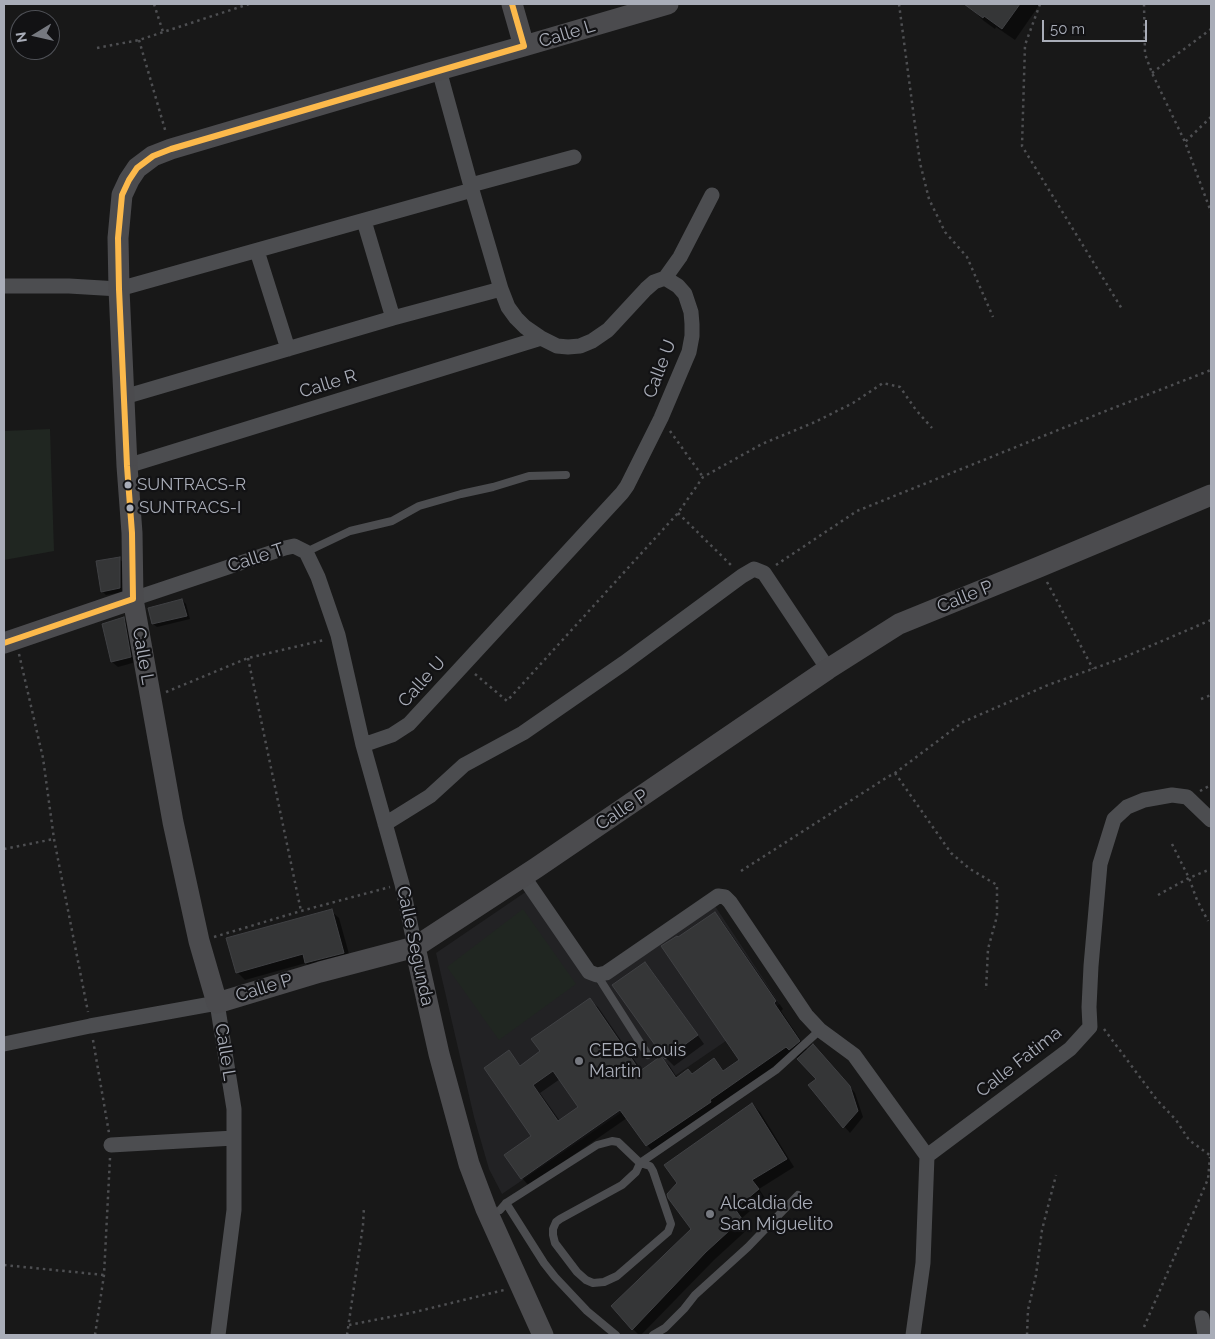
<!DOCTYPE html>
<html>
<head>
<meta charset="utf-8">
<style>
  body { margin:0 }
  #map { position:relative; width:1215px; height:1339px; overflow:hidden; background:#181818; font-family:Raleway,sans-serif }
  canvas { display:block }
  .frame { position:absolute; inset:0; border:5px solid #a9adb8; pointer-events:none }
  .north { position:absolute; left:10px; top:10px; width:50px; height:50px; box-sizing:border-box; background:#121214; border:1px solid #4e5056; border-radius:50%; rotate:261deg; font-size:14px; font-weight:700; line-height:20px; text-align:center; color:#a9adb8 }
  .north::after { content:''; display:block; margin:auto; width:18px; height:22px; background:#767980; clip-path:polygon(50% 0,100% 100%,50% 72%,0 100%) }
  .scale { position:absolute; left:1042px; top:20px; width:105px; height:22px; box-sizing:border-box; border:2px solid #a9adb8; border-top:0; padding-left:6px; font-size:15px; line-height:18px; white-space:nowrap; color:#a9adb8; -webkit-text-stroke:4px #121214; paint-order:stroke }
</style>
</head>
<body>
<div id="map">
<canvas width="1215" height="1339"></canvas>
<div class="frame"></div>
<div class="north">N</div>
<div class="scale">50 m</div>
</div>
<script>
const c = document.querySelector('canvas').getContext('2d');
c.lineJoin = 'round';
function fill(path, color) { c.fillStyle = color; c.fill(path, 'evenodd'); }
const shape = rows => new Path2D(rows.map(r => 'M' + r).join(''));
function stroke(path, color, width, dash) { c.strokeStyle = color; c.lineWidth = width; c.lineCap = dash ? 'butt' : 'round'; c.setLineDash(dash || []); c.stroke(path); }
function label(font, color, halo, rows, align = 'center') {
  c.font = font + ' Raleway,sans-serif'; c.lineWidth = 4.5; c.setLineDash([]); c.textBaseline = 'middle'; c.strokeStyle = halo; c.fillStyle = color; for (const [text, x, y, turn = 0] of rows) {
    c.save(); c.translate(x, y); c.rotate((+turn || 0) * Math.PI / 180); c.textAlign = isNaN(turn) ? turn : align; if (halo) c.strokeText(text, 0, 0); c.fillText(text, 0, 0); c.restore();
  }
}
fill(shape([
  [530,889,599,986,715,906,780,1004,502,1194,489,1169,474,1117,436,953]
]), '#222224');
fill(shape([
  [50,429,54,551,4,560,4,431],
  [523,909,576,984,499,1040,447,967]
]), '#202621');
fill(shape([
  [975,4,1040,4,1015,40,996,27,995,29,984,21,972,9],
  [119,559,123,562,123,592,106,595,103,592,98,562],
  [182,600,186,604,190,619,157,627,153,624,150,608],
  [123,618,129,624,136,662,118,667,112,662],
  [331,911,339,918,351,961,314,971,306,963,245,980,237,972],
  [714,913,722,921,783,1009,781,1011,808,1051,819,1051,855,1093,863,1117,850,1133,809,1085,817,1079,794,1054,654,1153,647,1145,627,1118,529,1186,522,1178,533,1137,509,1052,521,1066,541,1052,590,1000,598,1007,642,1071,661,1058,669,1065,678,1079,692,1075,714,1060,724,1071,741,1060,678,939],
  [560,1079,580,1107,560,1121,540,1093],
  [645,963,652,971,704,1044,674,1066,666,1058],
  [752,1104,760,1112,794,1167,759,1189,765,1198,742,1218,749,1228,714,1260,641,1335,639,1335,633,1329,693,1229]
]), '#0007');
const building = shape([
  [964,4,1020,4,1002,29,984,16,983,18,964,4],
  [120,557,120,588,101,592,96,561,120,557],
  [182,599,187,616,152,624,148,608,182,599],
  [124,617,131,657,111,662,102,624,124,617],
  [332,909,344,953,305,963,303,954,236,973,226,938,332,909],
  [715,912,776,1001,774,1003,800,1041,789,1050,786,1047,710,1100,711,1102,646,1146,620,1110,521,1179,504,1155,531,1136,484,1068,509,1050,520,1066,540,1051,531,1039,590,998,640,1071,661,1056,676,1078,688,1069,692,1074,714,1058,723,1071,739,1060,661,946,677,936,678,937,715,912],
  [553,1071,578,1107,558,1121,533,1085,553,1071],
  [645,962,698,1035,665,1059,612,985,645,962],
  [813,1044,850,1086,858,1111,843,1128,808,1085,816,1079,797,1059,813,1044],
  [752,1103,787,1159,752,1180,759,1189,735,1209,742,1219,706,1252,632,1330,611,1306,691,1229,668,1198,667,1194,677,1183,664,1165,752,1103]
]);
fill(building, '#353637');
stroke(building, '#404144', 1);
stroke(shape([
  [154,4,163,32],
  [899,4,920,163,929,199,945,232,967,257,993,317],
  [1040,4,1025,45,1022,146,1122,309],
  [1144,4,1145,54,1152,73,1185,142],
  [139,40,166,133],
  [97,48,139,40,249,4],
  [1152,73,1211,29],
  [1211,117,1185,142,1211,212],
  [670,431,703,477],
  [678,513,732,566],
  [776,565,857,511,1103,412,1211,370],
  [1047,582,1093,669],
  [19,654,43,758,54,839,88,1012],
  [248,658,301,911],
  [475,674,507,701,678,513,703,477,762,444,815,422,853,403,883,383,900,387,916,410,932,428],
  [166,692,248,658,324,640],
  [1201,699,1211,695],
  [895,773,951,853,970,869,997,885,997,916,988,949,986,990],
  [1200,791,1211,785],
  [1172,844,1189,878,1197,900,1208,921],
  [4,849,54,839],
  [741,871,886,778,895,773,963,722,1048,685,1120,659,1211,620],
  [1158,895,1189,878,1211,869],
  [214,937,301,911,390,887],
  [1104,1029,1157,1100,1176,1120,1189,1140,1211,1156],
  [93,1040,109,1133],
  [4,1265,104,1275],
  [349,1325,415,1312,504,1290],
  [1144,1327,1208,1179,1210,1157],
  [95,1335,104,1275,110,1158],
  [347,1335,363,1225,364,1207],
  [1027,1335,1028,1310,1036,1275,1042,1230,1056,1175]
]), '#4e4f52', 2.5, [2.5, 4]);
stroke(shape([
  [306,552,350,531,392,521,419,506,461,494,493,487,529,476,566,475],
  [597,975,648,1055],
  [506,1203,544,1263,555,1277,587,1311,616,1335],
  [500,1210,506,1203,597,1145,612,1141,618,1142,640,1163,650,1166,653,1171,671,1224,668,1232,617,1276,604,1282,593,1283,586,1280,577,1272,555,1243,553,1235,553,1229,556,1222,560,1219,622,1185,636,1172,640,1163,776,1070,820,1030],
  [653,1335,665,1328,684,1309,695,1295,748,1247,798,1195]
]), '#4c4d50', 8);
stroke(shape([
  [471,185,574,157],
  [364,221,393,318],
  [257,251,288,349],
  [665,278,680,257,712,195],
  [4,286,69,286,119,289,472,190],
  [124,397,393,318,501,289],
  [127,466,541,338],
  [133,599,285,548,294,546,306,552,318,577,338,635,363,745,402,884,415,947],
  [363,745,392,735,409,724,622,493,627,486,661,418,689,352,692,336,692,324,691,312,685,294,678,286,665,278,654,282,646,289,608,330,592,341,580,346,568,347,557,346,541,338,525,327,516,318,508,307,501,289,472,190,439,70],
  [385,824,430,796,464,765,523,733,624,663,742,576,754,569,764,573,828,669],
  [523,876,589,972,597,975,606,973,718,896,725,897,730,902,806,1015,820,1030,854,1055,927,1156],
  [4,1044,90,1026,217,1003,234,1109,234,1210,218,1335],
  [111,1145,234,1138],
  [927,1156,1070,1049,1090,1027,1089,1007,1091,966,1100,864,1114,819,1127,807,1144,800,1172,795,1187,797,1211,820],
  [1202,1318,1205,1335],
  [913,1335,923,1263,927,1156]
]), '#4c4d50', 15);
stroke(shape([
  [512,4,524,46],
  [668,4,524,46,439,70,171,149,153,156,137,168,129,180,122,195,118,238,119,289,127,466,132,533,133,599,173,822,199,941,217,1003,320,972,415,947,536,868,828,669,899,624,1039,567,1211,495],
  [4,643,133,599],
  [415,947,439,1054,469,1164,486,1209,543,1335]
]), '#4b4b4e', 21);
stroke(shape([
  [4,643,133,599,132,533,127,466,119,289,118,238,122,195,129,180,137,168,153,156,171,149,524,46,512,4]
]), '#fcb94b', 6);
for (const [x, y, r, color] of [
  [128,485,4.5,"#a9adb8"],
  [130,508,4.5,"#a9adb8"],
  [579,1061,5,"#767980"],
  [710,1214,5,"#767980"]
]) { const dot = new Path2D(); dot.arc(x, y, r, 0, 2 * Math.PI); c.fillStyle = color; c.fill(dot); stroke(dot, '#121214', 2); }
label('17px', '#a9adb8', '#121214', [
  ["SUNTRACS-R",137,485],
  ["SUNTRACS-I",139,508]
], 'left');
label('18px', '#a9adb8', '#121214', [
  ["Calle L",567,34,-17],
  ["Calle U",660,369,-69],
  ["Calle R",328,384,-17],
  ["Calle T",256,558,-18],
  ["Calle P",965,597,-22],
  ["Calle L",143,656,80],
  ["Calle U",422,682,-48],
  ["Calle P",622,810,-34],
  ["Calle Segunda",415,946,78],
  ["Calle P",264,988,-17],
  ["Calle L",225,1052,81],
  ["Calle Fatima",1019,1062,-38]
]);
label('18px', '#a9adb8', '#121214', [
  ["CEBG Louis",589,1051],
  ["Martin",589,1072],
  ["Alcaldía de",720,1204],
  ["San Miguelito",720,1225]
], 'left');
</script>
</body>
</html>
